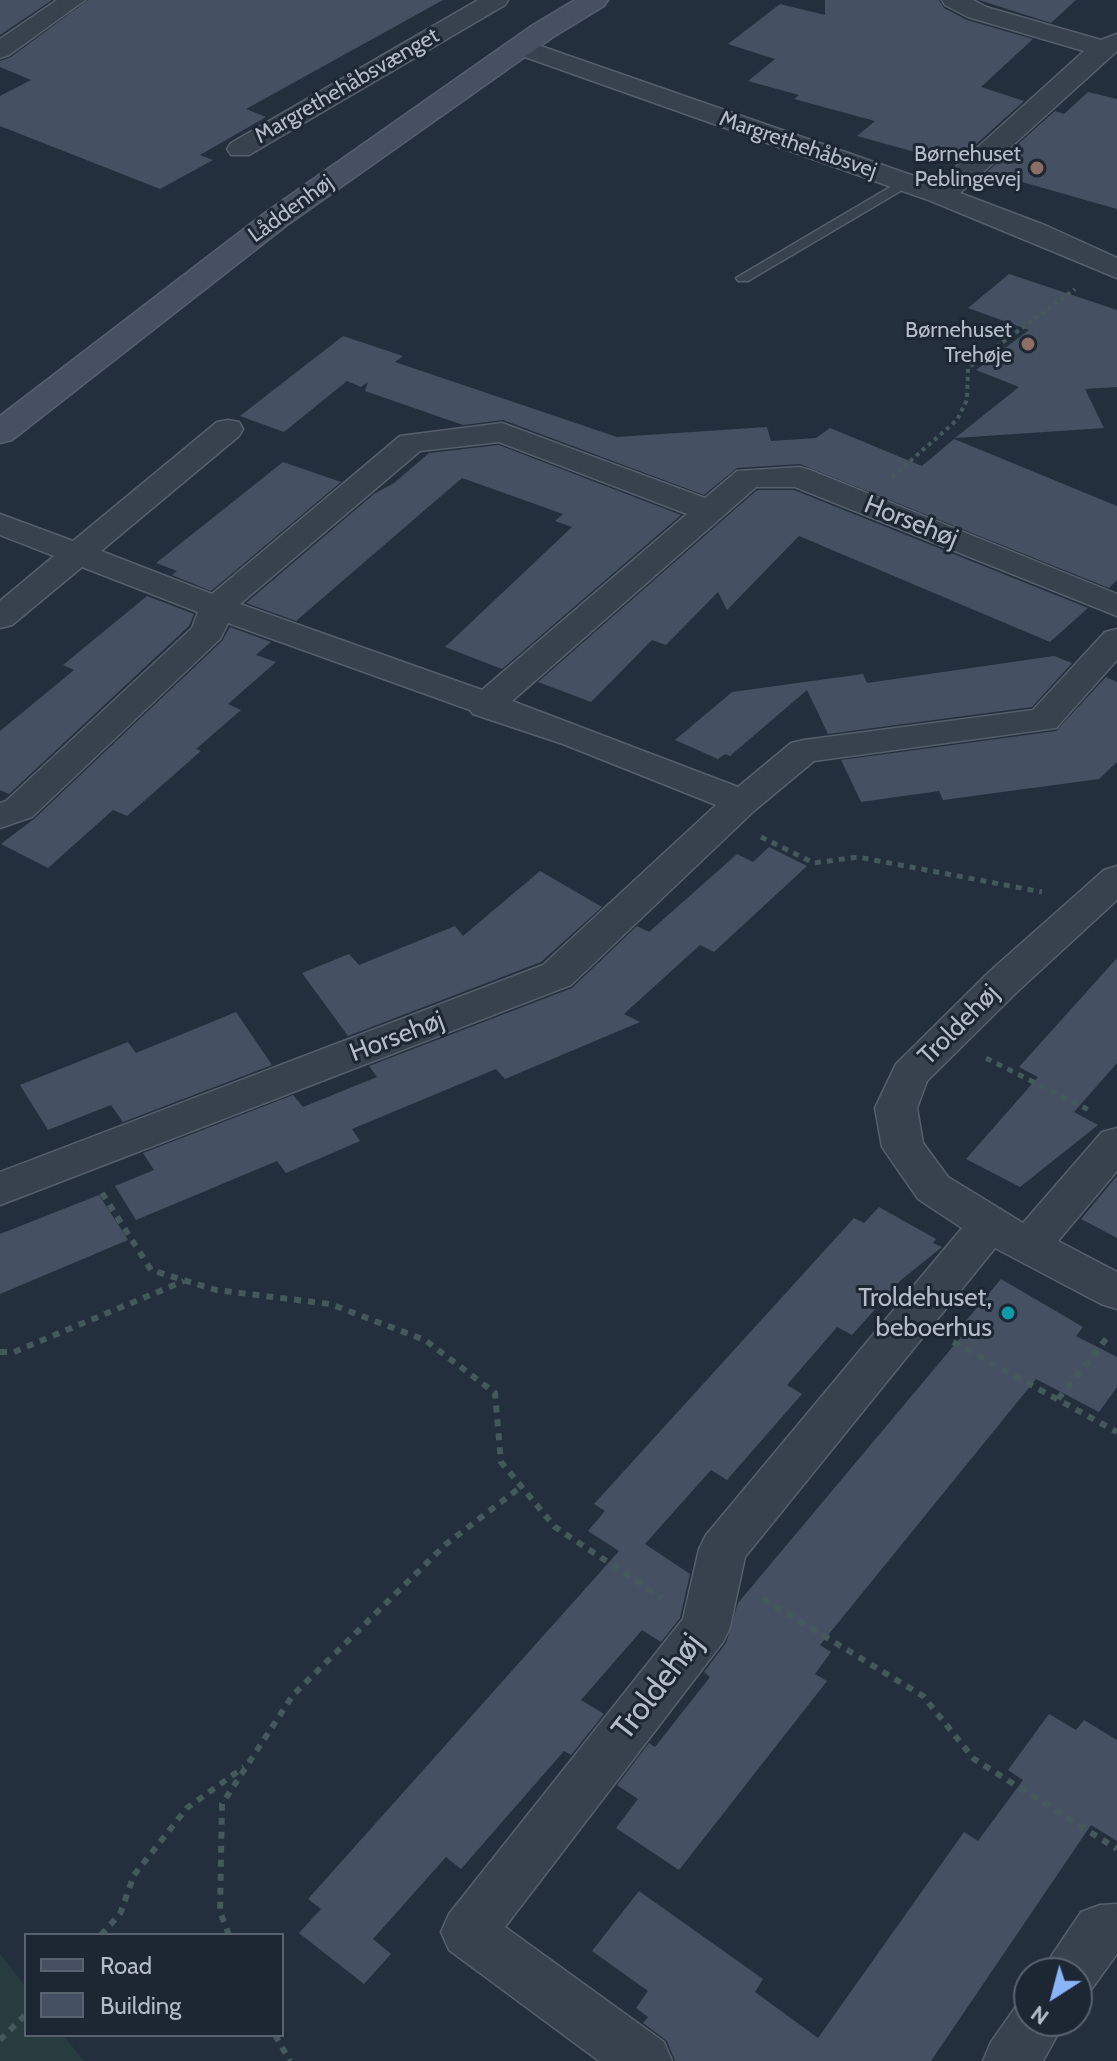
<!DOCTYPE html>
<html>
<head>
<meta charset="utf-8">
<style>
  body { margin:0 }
  #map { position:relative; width:1117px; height:2061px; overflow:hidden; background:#242f3e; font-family:Cabin,sans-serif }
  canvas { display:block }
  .legend { position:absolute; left:24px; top:1933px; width:260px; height:104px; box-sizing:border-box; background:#1d2633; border:2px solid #59626f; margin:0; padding:10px 14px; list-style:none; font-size:24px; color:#b4bcc9 }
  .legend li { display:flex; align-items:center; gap:16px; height:40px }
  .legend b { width:40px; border:2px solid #59626f }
  .north { position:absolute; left:1013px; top:1957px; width:80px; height:80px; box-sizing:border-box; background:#1d2633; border:2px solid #59626f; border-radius:50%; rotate:216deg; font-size:22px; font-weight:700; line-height:32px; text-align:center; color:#b4bcc9 }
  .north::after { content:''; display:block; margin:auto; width:28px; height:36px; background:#8ab4f8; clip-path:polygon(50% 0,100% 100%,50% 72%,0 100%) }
</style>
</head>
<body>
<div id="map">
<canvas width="1117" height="2061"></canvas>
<ul class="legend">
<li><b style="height:10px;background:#465061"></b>Road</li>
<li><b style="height:22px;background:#455162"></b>Building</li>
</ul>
<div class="north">N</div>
</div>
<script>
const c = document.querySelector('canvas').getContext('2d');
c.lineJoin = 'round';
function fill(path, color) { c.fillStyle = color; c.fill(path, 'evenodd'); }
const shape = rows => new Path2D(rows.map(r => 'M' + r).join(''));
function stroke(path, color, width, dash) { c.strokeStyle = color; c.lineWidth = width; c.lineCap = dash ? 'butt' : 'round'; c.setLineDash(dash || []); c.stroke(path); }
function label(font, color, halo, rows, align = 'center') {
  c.font = font + ' Cabin,sans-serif'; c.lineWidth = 6; c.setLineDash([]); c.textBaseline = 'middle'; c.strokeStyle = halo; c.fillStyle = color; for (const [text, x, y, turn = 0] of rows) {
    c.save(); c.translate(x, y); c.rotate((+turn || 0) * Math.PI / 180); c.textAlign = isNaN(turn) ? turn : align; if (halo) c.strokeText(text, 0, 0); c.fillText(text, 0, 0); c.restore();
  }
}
fill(shape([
  [0,1954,26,1987,26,2035,63,2035,84,2061,0,2061]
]), '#263c3f');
fill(shape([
  [0,0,52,0,0,35],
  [88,0,443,0,246,109,266,117,200,155,213,160,160,189,0,126,0,96,31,80,0,67,0,61,11,57],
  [825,0,939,0,944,8,967,20,1033,39,981,87,1024,101,955,163,857,136,875,121,794,99,799,95,748,81,775,59,728,44,780,4,825,15],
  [979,0,1076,0,1051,23],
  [1088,92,1117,99,1117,209,987,172,1055,111,1064,114],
  [1009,274,1117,310,1117,387,1085,389,1104,428,955,438,1019,387,976,370,1029,330,968,308],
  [343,336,403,356,395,362,617,437,767,427,771,441,816,438,830,428,922,466,954,439,1117,506,1117,580,1109,588,800,464,737,468,704,495,503,420,463,425,365,391,368,382,361,387,347,381,284,432,240,416],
  [499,445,681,515,502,669,445,647,572,527,555,521,563,514,462,478,296,621,246,603,374,494,394,483,429,453],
  [283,462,341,482,211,591,172,575,177,571,156,563],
  [757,490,794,490,1088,608,1050,642,799,536,727,610,718,592,666,645,652,640,591,702,538,682],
  [147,596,194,614,189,626,9,794,0,790,0,731,74,670,63,665],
  [230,627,271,642,256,655,276,662,228,704,241,710,196,749,201,751,127,816,113,810,48,868,1,844,34,819,222,641],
  [1054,656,1072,663,1032,707,828,734,807,690,730,756,725,754,718,759,675,740,732,692,863,674,867,683],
  [1106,677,1117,682,1117,762,1099,779,943,800,939,791,861,802,841,760,1056,731],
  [769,847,807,866,714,952,700,945,624,1014,640,1022,505,1079,496,1069,352,1129,360,1141,286,1173,277,1161,136,1220,115,1186,154,1170,143,1153,293,1095,303,1107,377,1077,369,1066,572,988,637,926,649,932,737,854,753,862],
  [540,871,602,907,541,962,348,1036,302,973,349,954,359,965,455,926,463,936],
  [1117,958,1117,1063,1074,1112,1098,1125,1020,1187,966,1159,1038,1077,1019,1067],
  [236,1012,272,1065,123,1122,111,1105,48,1130,20,1085,128,1042,136,1053],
  [1117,1176,1117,1238,1081,1219],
  [99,1195,128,1240,0,1294,0,1234],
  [879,1207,936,1239,933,1243,942,1247,901,1280,852,1335,837,1327,787,1385,802,1394,727,1480,711,1470,645,1544,690,1574,680,1618,661,1642,642,1630,581,1700,604,1714,571,1755,564,1751,461,1869,446,1857,373,1939,391,1954,364,1984,299,1933,321,1909,308,1899,619,1551,588,1531,605,1511,594,1504,854,1218,864,1223],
  [1001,1279,1083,1327,1076,1336,1117,1357,1117,1387,1099,1412,1036,1379,820,1645,831,1652,815,1674,827,1681,679,1870,616,1828,638,1799,617,1785,649,1743,655,1747,710,1677,704,1672,726,1643,738,1603,971,1325,965,1322],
  [1049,1714,1076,1730,1084,1720,1117,1740,1117,1841,1091,1825,931,2061,675,2061,667,2041,643,2023,648,2017,636,2008,648,1991,592,1951,639,1891,763,1979,755,1992,818,2038,964,1832,978,1841,1023,1780,1008,1770]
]), '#455162');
const lane = shape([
  [902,180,914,183,748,281,738,281,736,278,902,180]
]);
const street = shape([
  [57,0,85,0,9,55,0,58,0,39,57,0],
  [478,0,508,0,505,5,249,155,231,155,227,149,231,143,478,0],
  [942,0,973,0,986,7,1101,40,1117,34,1117,51,960,193,1047,226,1117,258,1117,278,931,201,511,52,507,47,511,42,529,42,937,184,1084,51,968,17,945,5,942,0],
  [228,420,239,422,243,429,239,436,101,551,212,594,400,436,502,423,705,498,737,471,799,467,810,470,1117,594,1117,616,795,487,756,487,512,701,738,787,791,743,804,740,1033,710,1105,632,1117,629,1117,660,1056,728,814,761,755,810,571,985,0,1205,0,1172,543,965,716,805,563,744,473,714,470,710,228,623,220,639,32,817,0,828,0,803,6,801,192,628,198,612,82,567,12,625,0,628,0,601,54,556,0,535,0,514,73,541,217,422,228,420],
  [499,442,687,514,482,690,240,604,420,451,499,442],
  [1117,866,1117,900,1018,991,927,1081,917,1108,923,1143,948,1177,1023,1223,1102,1132,1117,1128,1117,1171,1058,1241,1117,1272,1117,1309,1101,1304,995,1248,745,1557,730,1627,723,1642,505,1927,664,2042,672,2061,599,2061,449,1950,441,1932,449,1914,683,1619,699,1549,706,1535,962,1228,918,1199,882,1147,875,1108,896,1064,990,971,1104,870,1117,866],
  [1117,1904,1117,1954,1090,1991,1077,1997,1077,1973,1044,1973,1052,1955,1081,1912,1100,1905,1117,1904],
  [1029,1998,1029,2021,1065,2021,1043,2061,983,2061,991,2042,1019,2002,1029,1998]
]);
const secondary = shape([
  [575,0,608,0,604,6,553,37,287,225,12,440,0,443,0,416,265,213,533,25,575,0]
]);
stroke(lane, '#565f6c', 3);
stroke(street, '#565f6c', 3);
stroke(secondary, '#565f6c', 3);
stroke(shape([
  [892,477,957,420,967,400,968,368,1075,289]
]), '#44595c', 4, [4, 4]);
stroke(shape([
  [761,837,814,863,858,857,1042,892],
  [986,1058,1091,1111]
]), '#44595c', 5, [6, 6]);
stroke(shape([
  [102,1193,151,1270,216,1290,330,1304,425,1340,495,1393,501,1462,555,1527,662,1598],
  [953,1342,1117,1432],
  [0,1352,14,1352,184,1281],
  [1058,1399,1110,1334],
  [763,1599,923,1696,974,1759,1117,1849],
  [101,1935,120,1914,134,1875,187,1808,244,1767],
  [229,1935,220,1912,222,1804,293,1695,445,1545,522,1486],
  [275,2035,290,2061],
  [0,2040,26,2014]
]), '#44595c', 6, [7, 7]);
fill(lane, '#38414e');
fill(street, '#38414e');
fill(secondary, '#465061');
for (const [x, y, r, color] of [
  [1037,168,8,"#8d6e63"],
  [1028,344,8,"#8d6e63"],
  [1008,1313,8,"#0f9aa8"]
]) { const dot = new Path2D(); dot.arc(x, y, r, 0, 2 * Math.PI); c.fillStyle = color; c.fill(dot); stroke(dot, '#1d2633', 3); }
label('22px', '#b4bcc9', '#1d2633', [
  ["Margrethehåbsvænget",347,86,-30],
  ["Margrethehåbsvej",798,145,19],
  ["Låddenhøj",291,209,-36]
]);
label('22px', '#b4bcc9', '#1d2633', [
  ["Børnehuset",1021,155],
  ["Peblingevej",1021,180],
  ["Børnehuset",1012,331],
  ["Trehøje",1012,356]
], 'right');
label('26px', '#b4bcc9', '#1d2633', [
  ["Horsehøj",911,522,22],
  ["Troldehøj",959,1025,-45],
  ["Horsehøj",397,1037,-21]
]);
label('26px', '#b4bcc9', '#1d2633', [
  ["Troldehuset,",992,1298],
  ["beboerhus",992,1328]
], 'right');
label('32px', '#b4bcc9', '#1d2633', [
  ["Troldehøj",658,1687,-52]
]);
</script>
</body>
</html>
